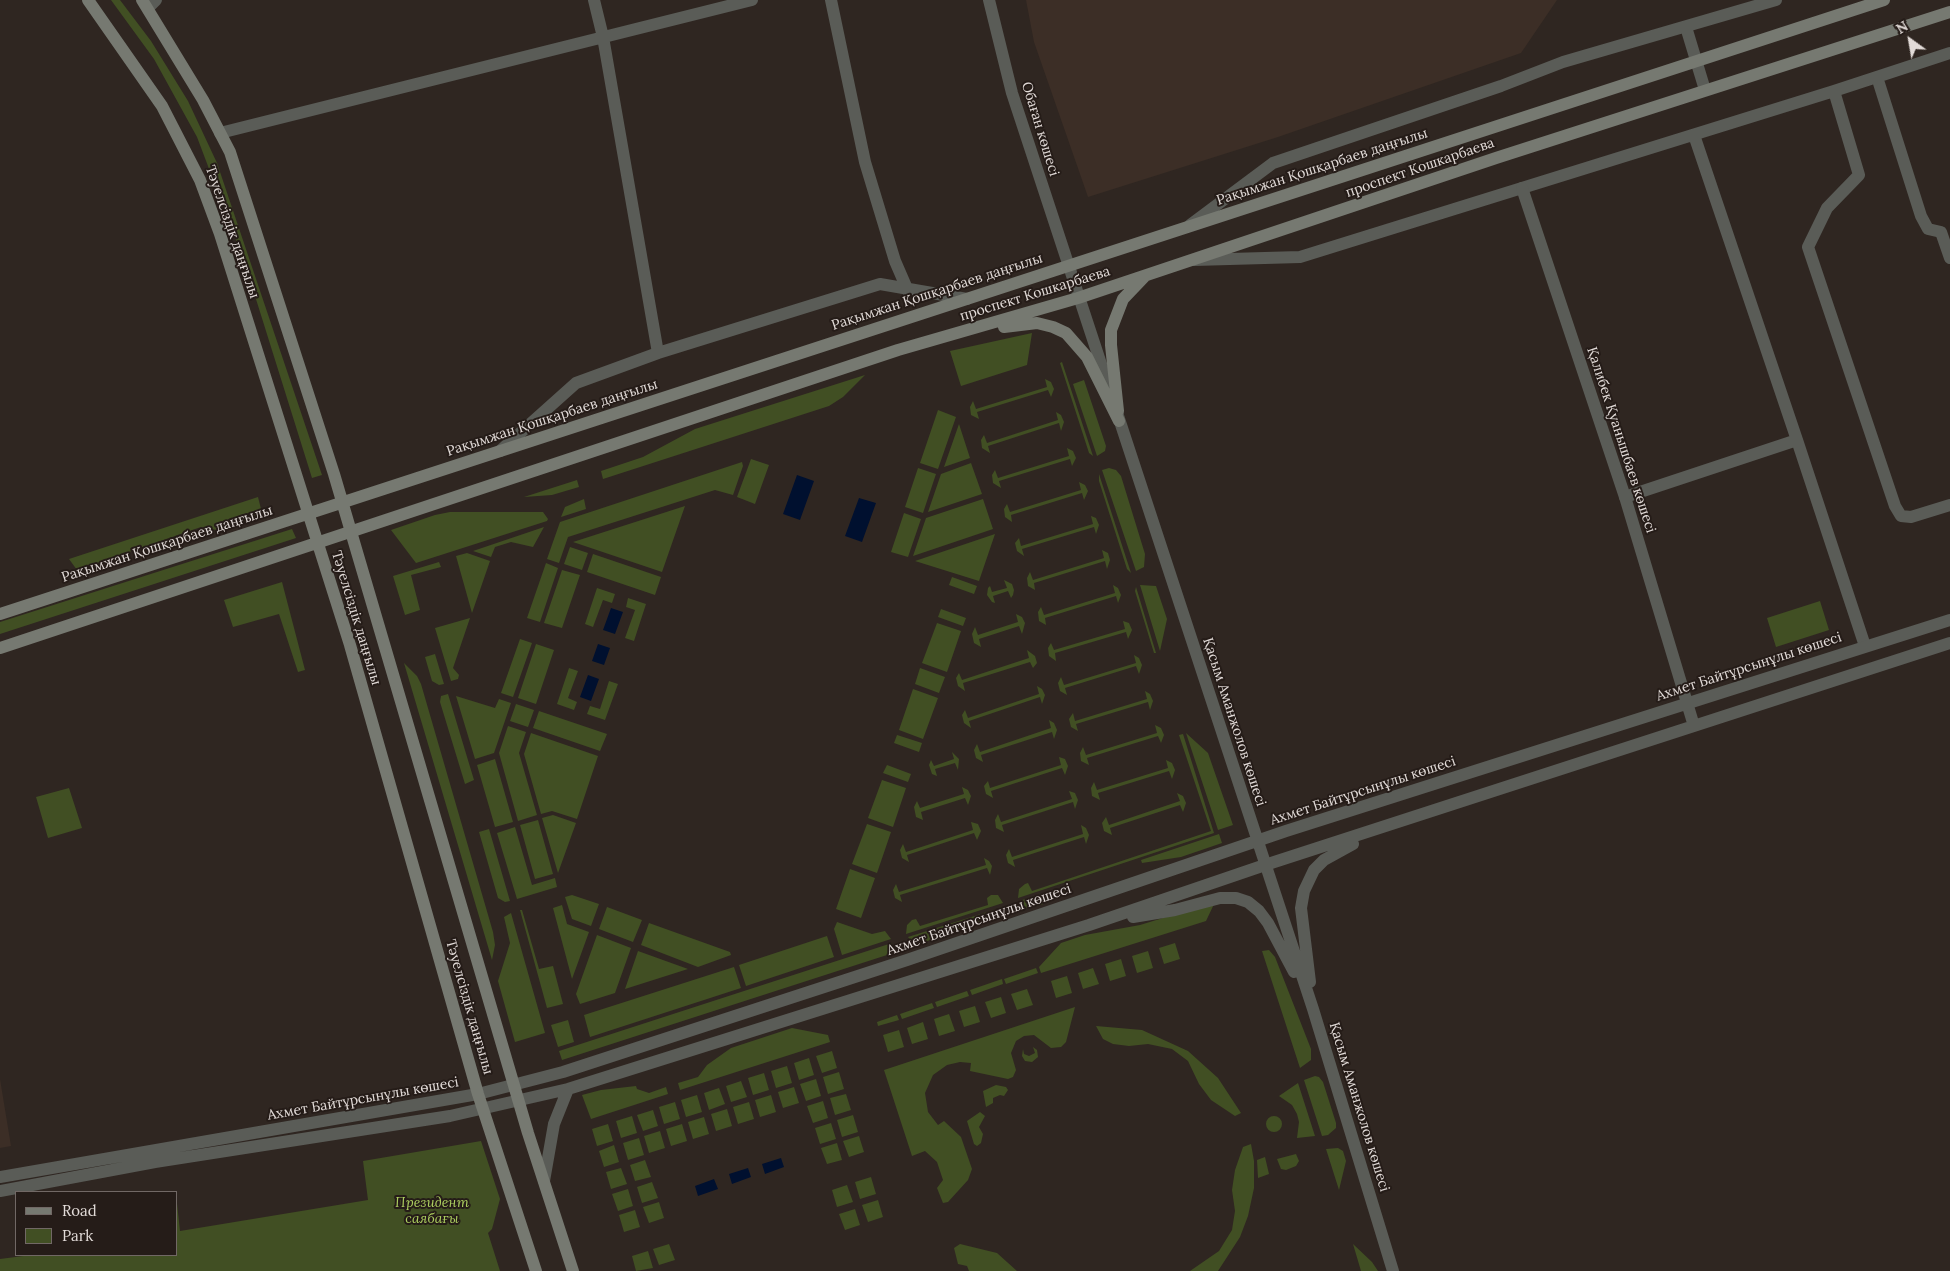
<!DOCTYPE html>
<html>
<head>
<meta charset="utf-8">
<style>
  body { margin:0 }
  #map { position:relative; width:1950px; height:1271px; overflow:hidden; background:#2f2621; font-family:Lora,serif }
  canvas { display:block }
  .legend { position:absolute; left:15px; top:1191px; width:162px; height:65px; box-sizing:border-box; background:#251c18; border:1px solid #716865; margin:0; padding:6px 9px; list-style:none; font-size:15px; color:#e2dbd8 }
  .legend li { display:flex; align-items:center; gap:10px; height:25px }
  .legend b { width:25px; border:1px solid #716865 }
  .north { position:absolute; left:1885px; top:15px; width:50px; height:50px; -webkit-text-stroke:4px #251c18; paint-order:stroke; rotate:328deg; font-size:14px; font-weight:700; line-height:20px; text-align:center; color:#e2dbd8 }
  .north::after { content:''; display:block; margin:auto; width:18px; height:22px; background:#e2dbd8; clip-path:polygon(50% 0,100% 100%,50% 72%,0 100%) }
</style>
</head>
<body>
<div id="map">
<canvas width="1950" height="1271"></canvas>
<ul class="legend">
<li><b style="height:6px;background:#767971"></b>Road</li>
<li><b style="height:14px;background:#414f23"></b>Park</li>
</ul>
<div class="north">N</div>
</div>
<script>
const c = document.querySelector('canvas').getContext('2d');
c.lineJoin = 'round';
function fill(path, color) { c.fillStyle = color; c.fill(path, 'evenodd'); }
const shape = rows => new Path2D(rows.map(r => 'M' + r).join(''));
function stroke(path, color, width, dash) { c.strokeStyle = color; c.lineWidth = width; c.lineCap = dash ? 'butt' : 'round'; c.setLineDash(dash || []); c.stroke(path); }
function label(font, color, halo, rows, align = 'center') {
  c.font = font + ' Lora,serif'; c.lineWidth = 4; c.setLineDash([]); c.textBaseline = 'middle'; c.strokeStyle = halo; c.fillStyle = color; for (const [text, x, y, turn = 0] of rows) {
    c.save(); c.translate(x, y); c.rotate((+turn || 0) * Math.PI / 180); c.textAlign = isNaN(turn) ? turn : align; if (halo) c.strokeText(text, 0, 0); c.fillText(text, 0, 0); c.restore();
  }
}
fill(shape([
  [1026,0,1557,0,1521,53,1278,137,1088,197,1034,42],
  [0,1079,11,1146,0,1148]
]), '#3c2e26');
fill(shape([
  [111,0,120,0,151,41,188,101,217,163,322,475,312,478,245,264,197,137,154,59],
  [1032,333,1027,365,961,386,950,351],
  [1062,362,1093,456,1089,453,1060,363],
  [865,375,843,397,829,406,603,479,601,471,643,457,695,429],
  [1045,379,1051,382,1054,389,1051,397,1048,390,977,412,979,419,971,415,970,407,973,401,976,409,1047,387],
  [1084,380,1106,446,1105,451,1097,456,1073,384],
  [938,410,956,417,938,469,920,463],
  [1056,412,1061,415,1064,422,1061,431,1059,423,988,446,990,453,982,448,981,440,984,435,987,443,1058,420],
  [959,424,970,458,944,467],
  [1067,448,1073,451,1076,458,1072,466,1070,459,999,481,1001,488,993,483,992,475,995,470,998,478,1069,456],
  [751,459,769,465,755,504,737,497],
  [742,462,743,466,733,495,715,490,568,537,559,563,547,559,560,522],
  [971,463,982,494,928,512,941,474],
  [918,468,936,474,923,513,905,507],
  [1109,468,1116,470,1121,476,1145,554,1144,567,1136,571,1102,470],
  [1099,474,1131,573,1127,569,1099,481],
  [577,480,579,487,552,495,524,497],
  [1079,482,1085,485,1088,491,1084,500,1082,493,1011,515,1012,522,1005,517,1004,509,1007,504,1010,512,1081,490],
  [258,497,263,517,222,531,201,527,77,570,69,559],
  [584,499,586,509,561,517,565,507],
  [983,499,993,529,913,556,926,518],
  [685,506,662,572,573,542],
  [450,512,543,512,548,519,547,521,416,563,391,530,435,515],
  [904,513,921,519,908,557,891,552],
  [1091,516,1096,518,1099,525,1096,534,1094,527,1022,549,1024,556,1017,551,1015,543,1019,538,1021,546,1093,524],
  [544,527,533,547,511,542,495,547,491,557,473,551],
  [292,529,296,538,0,634,0,622],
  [995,534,979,581,915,561],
  [570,547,588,553,582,570,564,564],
  [1102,550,1108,553,1110,560,1107,569,1105,561,1034,583,1035,590,1028,586,1027,578,1030,572,1033,580,1104,558],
  [467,553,490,561,472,613,456,556],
  [593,554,661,577,655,595,587,572],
  [439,562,441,567,411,575,420,610,405,615,393,576],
  [546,563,558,568,540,622,527,618],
  [562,570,580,575,562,628,544,623],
  [952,577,977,586,974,594,949,585],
  [1004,580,1012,584,1014,590,1013,595,1011,598,1008,591,993,596,995,603,992,602,987,595,988,588,990,586,992,592,1007,588],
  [282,582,305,670,298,672,279,614,233,627,224,600],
  [1113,585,1118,588,1121,595,1118,603,1116,596,1045,618,1046,625,1039,621,1038,612,1041,607,1044,615,1115,593],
  [1140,585,1156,586,1167,619,1160,651],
  [1136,587,1156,653,1154,653,1135,591],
  [597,588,615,594,612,603,603,600,593,627,585,624],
  [628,598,646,604,634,641,625,638,635,610,626,607],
  [1820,601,1829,630,1776,647,1767,618],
  [941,609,966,618,963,626,938,617],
  [1016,614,1022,617,1025,623,1022,634,1019,626,979,639,981,647,974,643,972,634,975,627,978,635,1018,622],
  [470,618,453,668,459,675,458,679,451,681,435,628],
  [1123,621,1129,623,1132,630,1128,639,1126,632,1055,653,1056,661,1049,656,1048,648,1051,643,1054,650,1125,629],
  [937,623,961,631,947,672,922,663],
  [520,639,532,643,513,697,501,693],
  [536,644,554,650,536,704,518,698],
  [1027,650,1035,656,1037,663,1033,668,1030,662,963,683,965,691,958,686,956,678,959,673,962,680,1029,658],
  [435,654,444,684,439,685,432,681,425,657],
  [1134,655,1139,658,1142,665,1139,674,1136,666,1065,688,1067,695,1060,691,1058,683,1061,677,1064,685,1136,663],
  [404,663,417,676,421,684,493,932,495,945,492,960],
  [569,668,578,671,568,698,577,702,574,710,557,704],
  [920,668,945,677,939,693,915,684],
  [609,681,618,684,605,720,587,714,590,706,600,709],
  [1037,686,1042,689,1045,695,1042,704,1040,697,969,721,971,728,964,723,962,715,965,710,968,718,1039,694],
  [913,689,938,698,923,739,899,730],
  [1145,691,1150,694,1153,701,1150,710,1148,702,1076,724,1078,731,1071,727,1069,719,1073,713,1075,721,1147,699],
  [448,694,474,780,465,784,440,702,441,696],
  [456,696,495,708,499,699,511,703,494,753,475,759],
  [516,704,534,710,528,727,510,721],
  [539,711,607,734,600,751,533,728],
  [1049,720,1054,723,1057,730,1054,739,1052,732,981,755,983,762,976,758,974,750,977,744,980,752,1051,728],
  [1155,725,1161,728,1164,735,1161,743,1158,736,1087,758,1089,765,1081,761,1080,753,1083,747,1086,755,1157,733],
  [508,726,526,732,519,753,537,815,518,821,499,753],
  [531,733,598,756,577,819,552,811,541,814,524,754],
  [1186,733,1208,753,1233,825,1218,830],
  [1183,734,1214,833,1018,898,1019,889,1025,884,1028,883,1032,891,1211,831,1179,735],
  [897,735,922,743,919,752,894,743],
  [952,752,959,759,958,770,955,763,935,769,937,776,932,774,929,765,931,760,934,766,954,759],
  [1059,757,1065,759,1068,766,1065,775,1062,768,991,791,993,798,986,794,984,786,988,781,990,788,1061,765],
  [495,759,513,822,495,827,477,765],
  [1166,760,1172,763,1175,770,1172,779,1169,771,1098,793,1100,800,1092,796,1091,788,1094,782,1097,790,1168,768],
  [887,765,911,774,908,782,883,773],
  [882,780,906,788,893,827,868,818],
  [962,787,968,790,971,796,968,805,965,798,921,812,923,820,916,817,914,807,917,801,920,808,964,794],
  [69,788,82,828,48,838,36,797],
  [1069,791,1075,793,1078,800,1075,809,1073,802,1002,825,1004,832,996,828,995,820,998,814,1001,822,1072,799],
  [1177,793,1183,796,1186,803,1183,812,1180,805,1110,828,1112,835,1104,831,1102,823,1106,817,1109,825,1180,801],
  [553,815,576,823,558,873,542,818],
  [538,820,553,874,535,879,520,825],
  [971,822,978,824,981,831,977,840,974,833,907,855,909,862,902,858,900,850,903,844,906,852,973,830],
  [867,824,891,832,877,873,852,864],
  [1081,825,1086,828,1089,835,1086,844,1084,837,1013,860,1015,867,1008,863,1006,855,1009,849,1012,857,1083,834],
  [515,827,532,885,555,878,557,887,517,899,497,833],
  [489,829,510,901,505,902,498,898,479,832],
  [1219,834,1222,843,1181,857,1142,863,1141,860],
  [984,858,989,861,992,866,990,875,987,868,900,895,902,902,895,898,893,890,896,884,899,892,986,865],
  [850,869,875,878,861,918,836,909],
  [1068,886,1069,889,1041,905,1026,908,1019,901],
  [572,895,599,904,591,926,572,919,565,897],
  [991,895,998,895,1003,903,906,934,907,925,912,920,916,919,920,926,988,905,987,898],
  [1215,902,1206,921,1041,973,1039,967,1061,943,1085,935,1140,925],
  [562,905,567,924,589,932,572,979,553,908],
  [607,907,642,920,633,942,599,929],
  [1003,907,1003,912,997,918,921,943,912,942,908,937],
  [520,910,522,910,539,969,553,966,563,1004,547,1008],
  [511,913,545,1033,515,1042,498,981,510,943,504,917],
  [837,922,872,934,885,931,891,939,842,955,834,929],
  [649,923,730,952,731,955,698,967,641,945],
  [597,935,631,948,615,993,580,1004,576,994],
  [827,936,834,957,746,986,739,965],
  [892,943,892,951,887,955,562,1060,559,1051],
  [1175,943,1180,959,1164,964,1159,948],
  [1269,950,1275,957,1311,1049,1311,1060,1300,1068,1262,951],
  [638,951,688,969,625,989],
  [1148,951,1153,968,1137,973,1132,956],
  [1121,959,1126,976,1110,981,1105,964],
  [734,967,741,988,590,1037,584,1015],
  [1036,968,1038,973,1006,984,1004,979],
  [1093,968,1099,984,1083,989,1078,973],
  [1067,976,1072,993,1056,998,1051,981],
  [1002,979,1003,984,972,995,970,990],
  [1027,989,1033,1005,1017,1010,1011,994],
  [967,991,969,996,937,1007,935,1002],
  [1001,997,1006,1013,991,1018,985,1002],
  [932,1003,934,1008,902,1019,900,1014],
  [975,1006,980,1022,964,1027,959,1011],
  [1075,1007,1066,1042,1061,1047,1051,1048,1034,1035,1024,1036,1016,1041,1011,1053,1016,1070,1013,1077,1008,1079,970,1071,971,1063,960,1062,947,1065,933,1075,925,1093,928,1112,938,1125,944,1121,961,1137,972,1169,968,1180,948,1202,943,1203,937,1188,943,1180,937,1162,925,1151,912,1156,884,1070],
  [949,1014,955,1031,939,1036,934,1019],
  [897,1015,899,1020,878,1026,877,1022],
  [568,1020,574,1042,558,1047,551,1025],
  [923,1022,928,1039,912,1044,907,1028],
  [1096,1026,1142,1030,1188,1051,1218,1078,1241,1113,1235,1116,1211,1100,1199,1084,1188,1061,1172,1049,1148,1044,1129,1046,1113,1044,1103,1039],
  [792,1028,828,1035,830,1042,680,1090,678,1083,698,1077,707,1065,731,1048],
  [899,1030,904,1047,888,1052,883,1035],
  [1033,1047,1037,1050,1038,1057,1032,1062,1025,1061,1022,1056,1023,1049,1024,1054,1029,1056,1035,1053],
  [832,1051,837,1068,822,1073,816,1056],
  [809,1058,814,1075,799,1080,794,1063],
  [787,1066,792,1083,776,1088,771,1071],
  [839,1072,844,1089,828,1094,823,1077],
  [764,1073,769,1090,753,1095,748,1078],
  [1315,1076,1319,1077,1323,1082,1336,1123,1336,1128,1328,1135,1322,1136,1304,1080],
  [816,1079,821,1096,806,1101,800,1084],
  [741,1081,747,1097,731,1102,726,1086],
  [1298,1083,1315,1136,1297,1138,1299,1122,1297,1114,1292,1105,1279,1096],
  [996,1085,1006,1087,1008,1090,1004,1096,1000,1095,993,1098,993,1103,986,1107,983,1091],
  [636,1086,637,1089,649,1093,666,1087,668,1094,591,1119,582,1095,601,1090],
  [794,1087,799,1103,783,1108,778,1092],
  [719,1088,725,1104,709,1110,704,1093],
  [846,1094,851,1110,835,1115,830,1098],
  [697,1095,702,1112,686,1117,681,1100],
  [771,1095,776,1112,760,1117,755,1100],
  [823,1101,828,1118,813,1123,807,1106],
  [675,1102,680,1119,664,1124,659,1107],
  [749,1102,754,1119,738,1124,733,1107],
  [727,1109,732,1126,716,1131,711,1114],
  [653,1110,658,1126,643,1131,637,1115],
  [980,1112,985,1116,979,1127,983,1134,981,1143,977,1146,974,1144,967,1121],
  [853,1115,858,1132,842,1137,837,1120],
  [632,1116,637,1133,621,1138,616,1121],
  '1266 1124a8 8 0 1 1 16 0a8 8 0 1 1-16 0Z',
  [704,1117,709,1134,693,1139,688,1122],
  [831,1123,836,1139,820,1144,815,1128],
  [608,1124,613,1141,597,1146,592,1129],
  [682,1124,687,1141,671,1146,666,1129],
  [660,1131,665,1148,649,1153,644,1136],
  [859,1136,864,1152,849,1157,843,1141],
  [639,1138,644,1155,628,1160,623,1143],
  [481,1141,500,1199,492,1229,488,1233,500,1271,0,1271,0,1259,31,1255,176,1255,176,1194,180,1231,368,1200,363,1161],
  [837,1143,842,1160,827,1164,821,1148],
  [1251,1144,1254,1161,1254,1188,1248,1216,1240,1237,1218,1271,1190,1271,1219,1251,1232,1230,1235,1211,1232,1190,1235,1170,1243,1147],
  [614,1145,619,1162,604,1167,599,1151],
  [1338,1148,1343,1151,1346,1161,1339,1190,1326,1149],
  [1296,1154,1299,1161,1296,1166,1286,1170,1281,1169,1277,1159],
  [1265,1157,1269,1174,1258,1178,1257,1160],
  [645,1160,651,1177,635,1181,630,1165],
  [621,1168,627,1184,611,1189,606,1172],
  [871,1177,876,1194,860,1199,855,1182],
  [652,1182,658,1198,642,1203,637,1187],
  [847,1185,853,1202,837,1207,832,1190],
  [628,1189,633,1206,618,1211,612,1194],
  [878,1200,883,1217,868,1222,862,1205],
  [659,1202,664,1218,649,1223,643,1207],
  [855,1209,860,1225,845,1230,839,1214],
  [635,1210,640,1227,624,1232,619,1215],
  [669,1244,675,1260,659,1265,653,1249],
  [960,1244,997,1253,1017,1271,969,1271,967,1266,958,1264,954,1248],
  [1353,1244,1372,1262,1378,1271,1361,1271],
  [648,1251,653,1268,636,1271,632,1256]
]), '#414f23');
fill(shape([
  [797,475,814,481,800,520,783,514],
  [859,498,876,503,862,542,845,536],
  [611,608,623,612,615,634,603,630],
  [598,644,610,648,604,665,592,661],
  [588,675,599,679,591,701,580,697],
  [781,1158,784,1167,765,1174,762,1164],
  [748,1168,751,1177,732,1184,729,1174],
  [714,1179,718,1189,698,1196,695,1186]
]), '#00102f');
stroke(shape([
  [594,0,603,37,658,353],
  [831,0,865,162,895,261,908,291],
  [148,8,156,0],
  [1686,27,1705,90],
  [1877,77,1921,216,1928,229,1941,232,1950,258],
  [1834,91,1859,175,1827,208,1808,247,1895,506,1901,516,1911,517,1950,505],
  [220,133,752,0],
  [1694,135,1797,440],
  [1190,225,1273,163,1501,86,1563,62,1776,0],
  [1194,260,1300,257,1834,91,1950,53],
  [500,451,576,383,658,353,880,284,967,299],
  [1625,497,1797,440,1865,646]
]), '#5a5c57', 12);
stroke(shape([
  [989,0,1012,93,1313,1009,1393,1271],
  [1522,188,1625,497,1694,726],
  [1133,917,1175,910,1220,898,1236,898,1248,902,1259,911,1268,923,1294,972],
  [1310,982,1301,908,1304,891,1314,870,1324,860,1353,844],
  [0,1177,478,1094,563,1072,907,960,1286,831,1950,620],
  [544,1181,554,1124,568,1089],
  [0,1191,155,1162,450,1116,568,1089,1089,925,1265,865,1950,643]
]), '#5a5c57', 12);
stroke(shape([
  [88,0,162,106,200,180,220,234,350,645,478,1094,536,1271],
  [142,0,203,100,230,152,334,474,528,1133,573,1271],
  [1004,327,1037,323,1053,327,1066,333,1087,357,1119,421],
  [1118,411,1111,345,1111,330,1123,299,1144,277],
  [0,614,1884,0],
  [0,648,898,350,1078,298,1496,158,1950,12]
]), '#767971', 12);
label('14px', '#e2dbd8', '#251c18', [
  ["Обаған көшесі",1040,129,73],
  ["Рақымжан Қошқарбаев даңғылы",1322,167,-18],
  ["проспект Кошкарбаева",1420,168,-19],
  ["Тәуелсіздік даңғылы",232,232,71],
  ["Рақымжан Қошқарбаев даңғылы",937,292,-18],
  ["проспект Кошкарбаева",1035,294,-17],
  ["Рақымжан Қошқарбаев даңғылы",552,418,-18],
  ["Қалибек Қуанышбаев көшесі",1621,440,72],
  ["Рақымжан Қошқарбаев даңғылы",167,544,-18],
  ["Тәуелсіздік даңғылы",356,618,73],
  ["Ахмет Байтұрсынұлы көшесі",1749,667,-18],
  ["Қасым Аманжолов көшесі",1234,722,72],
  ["Ахмет Байтұрсынұлы көшесі",1363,791,-18],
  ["Ахмет Байтұрсынұлы көшесі",979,920,-19],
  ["Тәуелсіздік даңғылы",469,1007,74],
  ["Ахмет Байтұрсынұлы көшесі",363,1099,-10],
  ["Қасым Аманжолов көшесі",1359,1107,73]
]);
label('italic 14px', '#adcf60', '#251c18', [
  ["Президент",432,1203],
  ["саябағы",432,1219]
]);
</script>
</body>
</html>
